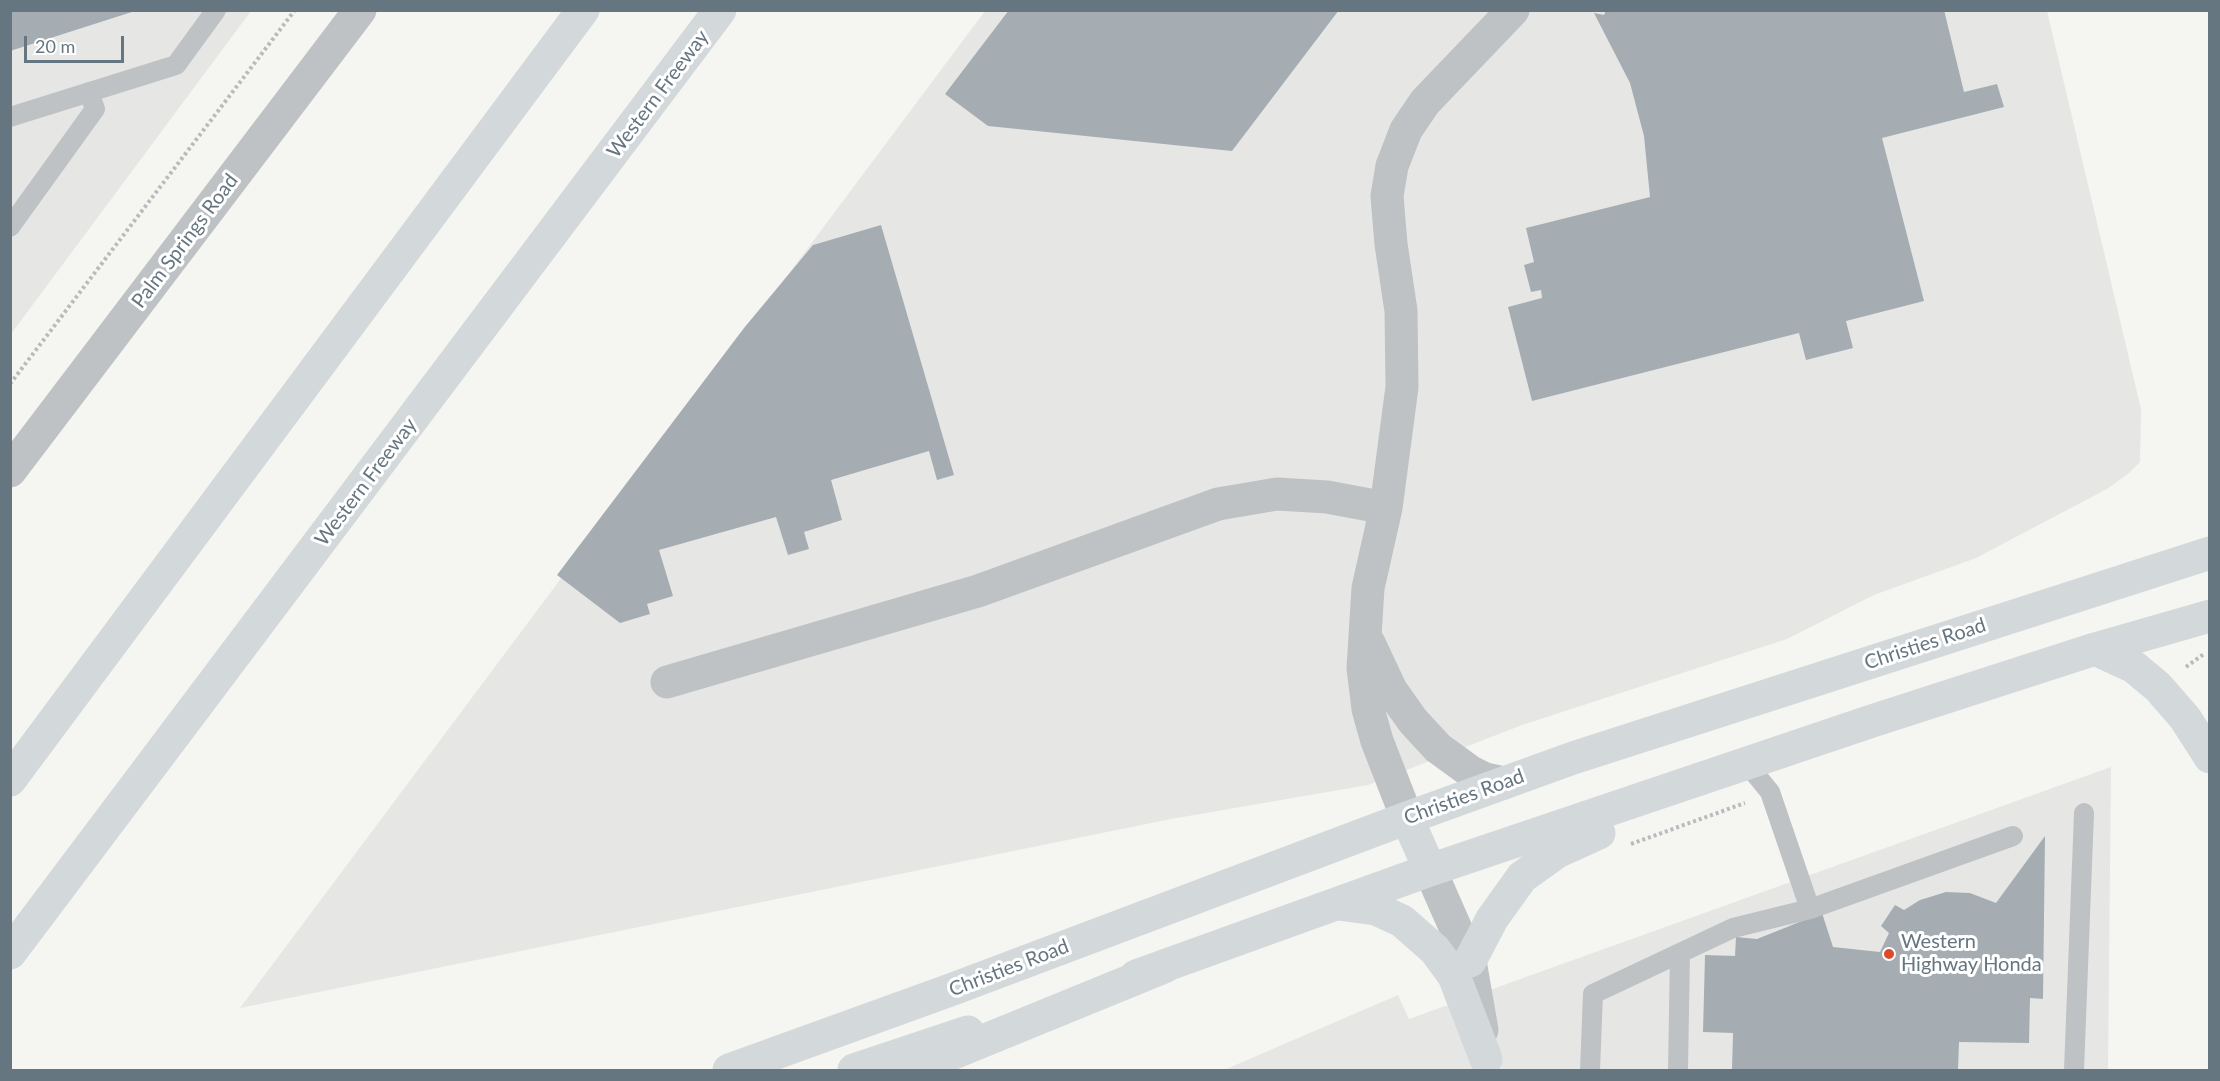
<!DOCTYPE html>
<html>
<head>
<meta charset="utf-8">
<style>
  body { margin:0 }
  #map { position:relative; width:2220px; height:1081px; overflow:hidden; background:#f5f5f1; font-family:Lato,sans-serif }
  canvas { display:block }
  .frame { position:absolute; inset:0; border:12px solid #657681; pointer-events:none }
  .scale { position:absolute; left:24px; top:36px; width:100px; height:27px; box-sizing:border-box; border:3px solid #657681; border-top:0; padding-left:8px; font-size:18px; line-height:21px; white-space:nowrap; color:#657681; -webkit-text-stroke:4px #fff; paint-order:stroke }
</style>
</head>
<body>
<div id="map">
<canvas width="2220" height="1081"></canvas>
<div class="frame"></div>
<div class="scale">20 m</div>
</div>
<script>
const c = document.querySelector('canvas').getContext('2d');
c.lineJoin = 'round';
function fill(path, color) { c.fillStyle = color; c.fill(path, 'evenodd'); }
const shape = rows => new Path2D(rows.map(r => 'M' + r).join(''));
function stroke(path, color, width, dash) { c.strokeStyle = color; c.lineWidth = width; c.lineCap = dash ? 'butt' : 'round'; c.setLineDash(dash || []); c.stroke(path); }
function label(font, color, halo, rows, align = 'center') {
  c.font = font + ' Lato,sans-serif'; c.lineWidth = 6; c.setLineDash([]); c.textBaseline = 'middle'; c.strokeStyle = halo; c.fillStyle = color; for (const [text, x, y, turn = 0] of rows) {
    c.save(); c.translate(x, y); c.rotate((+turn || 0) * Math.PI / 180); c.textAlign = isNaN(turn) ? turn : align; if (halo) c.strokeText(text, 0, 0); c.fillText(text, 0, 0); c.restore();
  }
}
fill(shape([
  [11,11,251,11,11,334],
  [985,11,2047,11,2141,409,2140,462,2129,473,2107,489,1976,558,1874,595,1787,639,1522,725,1368,785,1171,819,240,1008],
  [2111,767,2108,1070,1224,1070,1398,995,1409,1019]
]), '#e6e7e5');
fill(shape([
  [10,10,135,10,135,11,10,51],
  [1009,10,1339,10,1232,151,988,126,945,94],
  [1606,10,1944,10,1964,92,1997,84,2004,107,1882,138,1924,301,1846,321,1853,348,1806,360,1799,333,1532,401,1508,307,1542,298,1541,290,1531,292,1524,265,1534,262,1526,228,1650,197,1644,136,1630,83,1594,13,1604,15],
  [881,225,954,475,937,480,929,451,831,480,842,520,804,532,809,549,788,555,776,517,659,550,673,596,647,604,650,614,620,623,557,575,744,328,813,245],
  [2045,836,2043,999,2030,998,2029,1043,1959,1042,1958,1070,1732,1070,1733,1033,1703,1032,1705,955,1735,956,1736,937,1757,939,1822,913,1833,947,1880,952,1889,933,1881,926,1895,905,1904,910,1920,900,1946,892,1970,893,1996,903]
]), '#a5adb2');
stroke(shape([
  [10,384,295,10],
  [2186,667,2204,654],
  [1631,844,1745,803]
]), '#b8bbbd', 4, [3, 3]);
stroke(shape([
  [10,117,176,65,216,10],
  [10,227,95,109,89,92],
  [1747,764,1770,792,1810,909],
  [1590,1070,1593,994,1733,928,1810,909,2013,836],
  [1678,1070,1680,953],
  [2074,1070,2084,813]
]), '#bec2c5', 20);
stroke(shape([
  [10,471,360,10],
  [1369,643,1391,690,1413,721,1438,748,1471,772,1485,779,1504,783],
  [667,682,978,591,1218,504,1277,494,1327,497,1386,508],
  [1407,818,1377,741,1368,709,1363,668,1368,588,1386,508,1402,387,1401,311,1391,244,1387,196,1392,166,1406,130,1425,102,1513,10],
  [1430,870,1470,961,1482,1030]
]), '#bec2c5', 33);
stroke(shape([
  [2095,649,2134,667,2158,687,2185,718,2210,757],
  [1407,818,1430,870],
  [1338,904,1376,909,1402,921,1435,950,1454,976,1486,1059],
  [1470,961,1492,919,1522,877,1557,852,1599,833],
  [1136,976,1430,870,1872,721,2095,649,2210,616],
  [729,1070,953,989,1407,818,1573,758,2210,553],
  [854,1070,968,1032]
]), '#d3d8db', 33);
stroke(shape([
  [10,780,583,10],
  [10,953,720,10],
  [912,1070,1164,967]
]), '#d3d8db', 33);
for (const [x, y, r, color] of [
  [1889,954,6,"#dc4a2b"]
]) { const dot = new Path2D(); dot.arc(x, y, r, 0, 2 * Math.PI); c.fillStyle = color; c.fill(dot); stroke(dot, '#fff', 2); }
label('20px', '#657681', '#fff', [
  ["Western Freeway",658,94,-53],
  ["Palm Springs Road",185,241,-53],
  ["Western Freeway",366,482,-53],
  ["Christies Road",1925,644,-18],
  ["Christies Road",1464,797,-20],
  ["Christies Road",1009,968,-21]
]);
label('20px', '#657681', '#fff', [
  ["Western",1901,942],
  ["Highway Honda",1901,965]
], 'left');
</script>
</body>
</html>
